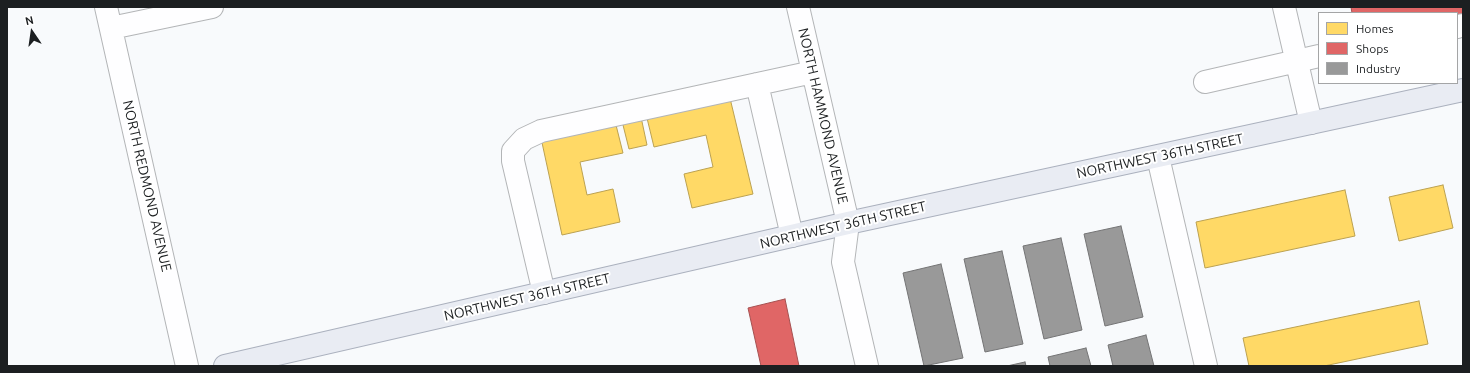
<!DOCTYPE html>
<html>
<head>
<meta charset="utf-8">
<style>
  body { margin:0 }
  #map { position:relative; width:1470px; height:373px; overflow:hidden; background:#f8fafc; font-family:Ubuntu,sans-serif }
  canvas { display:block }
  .frame { position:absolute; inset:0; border:8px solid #1c1f21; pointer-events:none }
  .legend { position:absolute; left:1318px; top:12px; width:140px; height:72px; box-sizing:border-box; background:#fff; border:1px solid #a4a5a6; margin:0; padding:5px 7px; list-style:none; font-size:12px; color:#1c1f21 }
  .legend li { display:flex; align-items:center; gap:8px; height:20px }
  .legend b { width:20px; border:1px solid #a4a5a6 }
  .north { position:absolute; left:12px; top:12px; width:40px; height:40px; -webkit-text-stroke:3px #fff; paint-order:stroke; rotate:347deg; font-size:11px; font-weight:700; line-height:16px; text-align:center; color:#1c1f21 }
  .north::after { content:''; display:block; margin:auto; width:14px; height:18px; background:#1c1f21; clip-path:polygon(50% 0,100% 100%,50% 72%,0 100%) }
</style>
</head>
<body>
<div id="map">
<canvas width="1470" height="373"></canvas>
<div class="frame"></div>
<ul class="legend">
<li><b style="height:11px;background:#ffd966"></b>Homes</li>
<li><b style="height:11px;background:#e06666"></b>Shops</li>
<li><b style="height:11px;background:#999"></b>Industry</li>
</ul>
<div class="north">N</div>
</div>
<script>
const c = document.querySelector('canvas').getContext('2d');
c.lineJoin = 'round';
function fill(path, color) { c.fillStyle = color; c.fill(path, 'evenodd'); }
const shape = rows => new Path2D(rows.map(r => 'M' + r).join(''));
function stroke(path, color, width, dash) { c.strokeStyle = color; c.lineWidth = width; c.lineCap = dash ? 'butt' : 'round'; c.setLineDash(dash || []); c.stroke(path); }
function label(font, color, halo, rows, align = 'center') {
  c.font = font + ' Ubuntu,sans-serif'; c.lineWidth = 4; c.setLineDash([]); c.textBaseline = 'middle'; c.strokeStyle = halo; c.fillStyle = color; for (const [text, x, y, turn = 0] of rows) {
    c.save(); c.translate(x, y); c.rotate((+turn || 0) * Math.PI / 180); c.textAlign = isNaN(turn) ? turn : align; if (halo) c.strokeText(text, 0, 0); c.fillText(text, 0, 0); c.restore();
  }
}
const homes = shape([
  [729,94,753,194,692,208,684,174,713,167,706,135,654,147,646,114,729,94],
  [641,117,647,145,629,149,622,121,641,117],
  [615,121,623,153,580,162,587,195,613,189,620,222,562,235,541,138,615,121],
  [1443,185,1453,228,1399,241,1389,197,1443,185],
  [1345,190,1355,236,1205,268,1196,222,1345,190],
  [1419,301,1428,344,1324,366,1249,366,1243,338,1419,301]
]);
fill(homes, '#ffd966');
stroke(homes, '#bba151', 1);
const shops = shape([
  [1351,7,1463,7,1463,18,1457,19,1457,13,1352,13,1351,7],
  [785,299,799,366,761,366,748,308,785,299]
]);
fill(shops, '#e06666');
stroke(shops, '#a55151', 1);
const industry = shape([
  [1121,226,1143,317,1105,326,1084,234,1121,226],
  [1061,238,1082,330,1044,339,1023,246,1061,238],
  [1002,251,1023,344,985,352,964,259,1002,251],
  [941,264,963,358,924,366,903,273,941,264],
  [1146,335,1154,366,1113,366,1108,345,1146,335],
  [1086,348,1091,366,1050,366,1048,357,1086,348],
  [1025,362,1026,366,1007,366,1025,362]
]);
fill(industry, '#999');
stroke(industry, '#747475', 1);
const minor = shape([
  [106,7,187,366],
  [798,7,848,223,843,262,867,366],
  [1284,7,1311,123],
  [1457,27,1463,25],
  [111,28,212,7],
  [1205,82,1319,56],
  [757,84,792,236],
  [1158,157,1206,366],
  [544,293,513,161,513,151,524,139,541,131,813,72]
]);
const major = shape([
  [225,366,848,223,1463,90]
]);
stroke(minor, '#b3b5b7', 24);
stroke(major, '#abb1be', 24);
stroke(minor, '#fefeff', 22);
stroke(major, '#e9ecf3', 22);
label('14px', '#1c1f21', '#fff', [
  ["NORTH HAMMOND AVENUE",823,116,77],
  ["NORTHWEST 36TH STREET",1160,156,-12],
  ["NORTH REDMOND AVENUE",147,186,77],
  ["NORTHWEST 36TH STREET",843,225,-13],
  ["NORTHWEST 36TH STREET",527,297,-13]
]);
</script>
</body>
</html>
